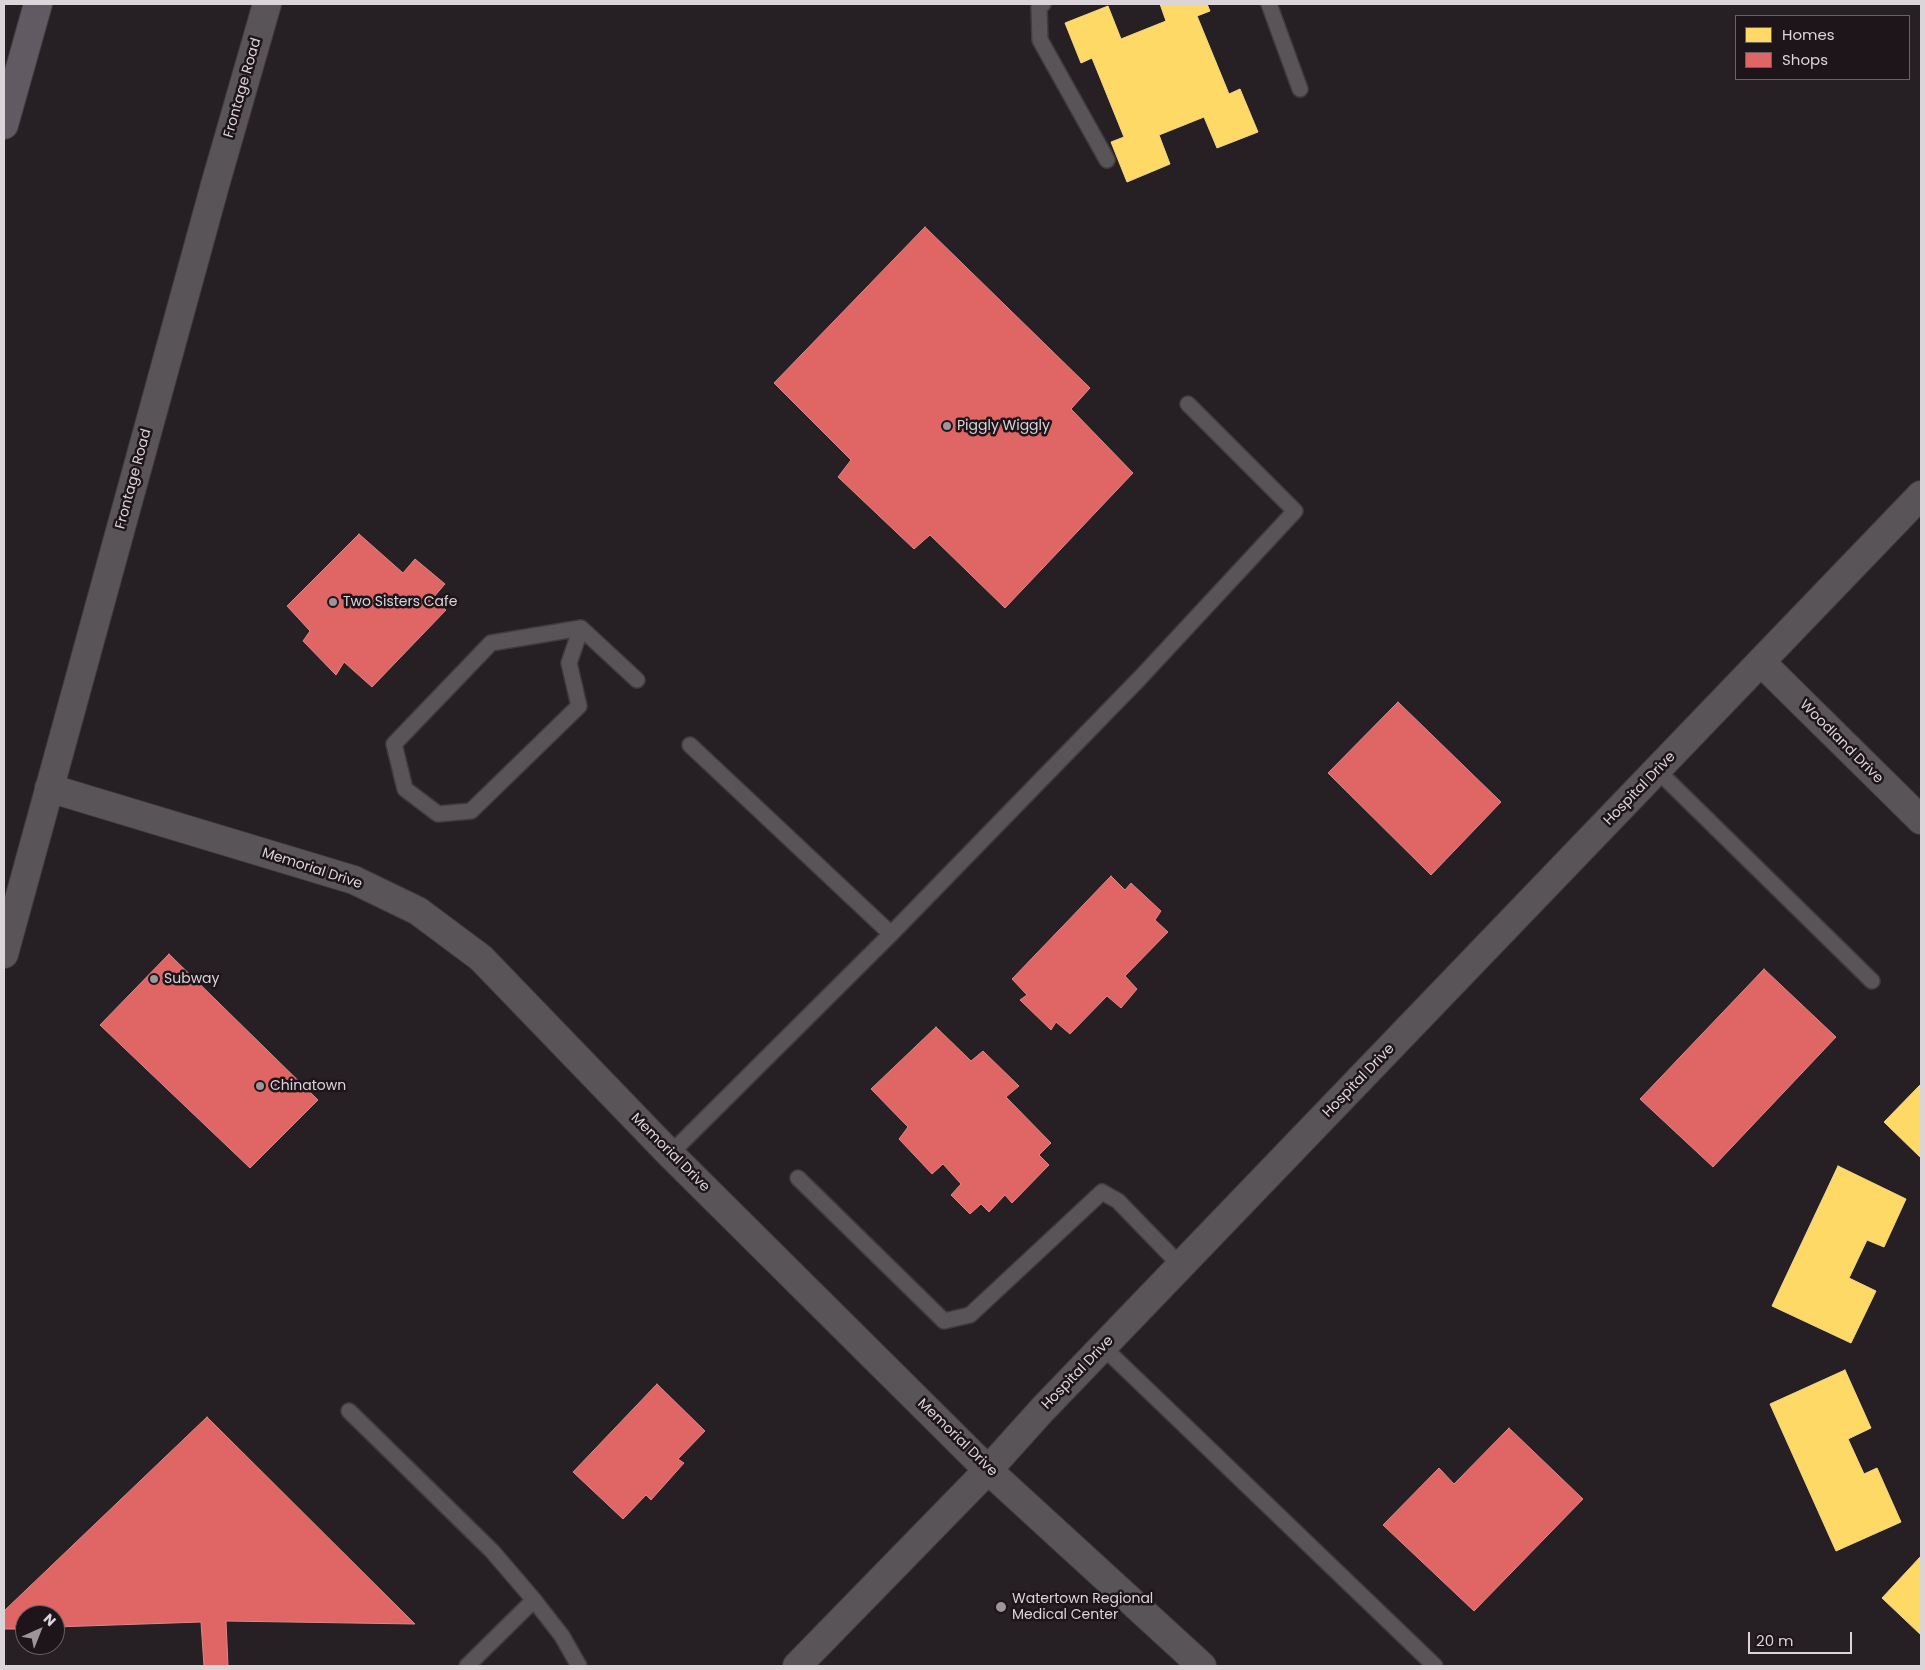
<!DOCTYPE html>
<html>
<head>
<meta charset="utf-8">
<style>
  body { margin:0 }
  #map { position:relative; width:1925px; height:1670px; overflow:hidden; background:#262024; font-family:Poppins,sans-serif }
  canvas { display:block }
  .frame { position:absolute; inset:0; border:5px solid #dbd4d9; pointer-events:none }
  .legend { position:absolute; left:1735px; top:15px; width:175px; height:65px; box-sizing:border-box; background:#1e151b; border:1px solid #6a6167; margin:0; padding:6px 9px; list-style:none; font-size:15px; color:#dbd4d9 }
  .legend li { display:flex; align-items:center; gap:10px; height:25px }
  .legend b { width:25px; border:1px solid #6a6167 }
  .north { position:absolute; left:15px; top:1605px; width:50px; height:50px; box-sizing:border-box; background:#1e151b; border:1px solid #6a6167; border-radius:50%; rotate:44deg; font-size:14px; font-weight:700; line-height:20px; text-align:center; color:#dbd4d9 }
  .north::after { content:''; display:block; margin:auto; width:18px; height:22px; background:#9c959a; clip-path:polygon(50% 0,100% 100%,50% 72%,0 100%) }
  .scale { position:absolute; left:1748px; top:1632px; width:104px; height:22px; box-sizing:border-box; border:2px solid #dbd4d9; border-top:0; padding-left:6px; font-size:15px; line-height:18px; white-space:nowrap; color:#dbd4d9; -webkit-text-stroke:4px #1e151b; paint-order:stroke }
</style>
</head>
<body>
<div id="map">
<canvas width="1925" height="1670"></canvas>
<div class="frame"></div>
<ul class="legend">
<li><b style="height:14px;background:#ffd966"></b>Homes</li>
<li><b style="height:14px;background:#e06666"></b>Shops</li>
</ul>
<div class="north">N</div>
<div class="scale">20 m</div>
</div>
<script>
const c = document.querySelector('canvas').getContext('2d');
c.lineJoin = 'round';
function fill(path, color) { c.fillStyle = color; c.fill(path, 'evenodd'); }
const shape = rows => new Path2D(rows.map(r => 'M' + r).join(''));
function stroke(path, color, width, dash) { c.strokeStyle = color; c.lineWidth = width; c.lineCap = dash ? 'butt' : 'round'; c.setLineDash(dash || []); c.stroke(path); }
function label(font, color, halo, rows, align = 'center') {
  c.font = font + ' Poppins,sans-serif'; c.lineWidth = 5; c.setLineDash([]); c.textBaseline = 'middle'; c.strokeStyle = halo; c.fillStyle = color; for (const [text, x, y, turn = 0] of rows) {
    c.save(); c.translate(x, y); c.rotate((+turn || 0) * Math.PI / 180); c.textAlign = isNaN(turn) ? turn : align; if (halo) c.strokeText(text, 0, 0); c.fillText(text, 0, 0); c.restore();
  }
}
const homes = shape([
  [1160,4,1207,4,1210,11,1197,16,1229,94,1240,89,1258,132,1217,148,1204,117,1159,135,1170,164,1127,182,1111,142,1124,137,1092,58,1081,63,1065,23,1108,6,1121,39,1166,21,1160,4],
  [1921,1084,1921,1158,1884,1122,1921,1084],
  [1838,1166,1906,1199,1884,1247,1867,1240,1849,1278,1876,1291,1851,1343,1772,1306,1838,1166],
  [1845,1370,1871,1428,1848,1439,1864,1474,1877,1468,1901,1522,1836,1551,1770,1404,1845,1370],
  [1921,1556,1921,1635,1882,1598,1921,1556]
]);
fill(homes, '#ffd966');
stroke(homes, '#f4d888', 1);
const shops = shape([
  [925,227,1090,388,1071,409,1133,473,1005,608,930,535,914,549,838,477,851,460,774,383,925,227],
  [359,534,403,573,415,559,445,584,433,598,446,610,372,687,344,662,336,675,303,641,310,631,287,606,359,534],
  [1398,702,1501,802,1431,875,1328,773,1398,702],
  [1111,876,1125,890,1131,883,1161,911,1155,920,1168,932,1125,976,1137,989,1121,1008,1107,996,1070,1034,1056,1022,1051,1030,1020,1000,1027,995,1012,979,1111,876],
  [169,954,318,1100,250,1168,100,1025,169,954],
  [1764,969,1836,1037,1713,1167,1640,1099,1764,969],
  [936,1027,971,1061,983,1051,1019,1086,1006,1097,1051,1143,1039,1155,1049,1165,1012,1203,1005,1195,989,1212,981,1204,970,1214,951,1195,961,1184,943,1164,932,1174,899,1139,908,1127,871,1089,936,1027],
  [657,1384,705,1431,678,1459,684,1463,651,1500,646,1495,623,1519,573,1472,657,1384],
  [207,1417,415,1624,226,1621,228,1666,204,1666,201,1622,55,1627,55,1615,25,1615,25,1629,4,1629,4,1611,207,1417],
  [1509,1428,1583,1499,1474,1611,1383,1525,1439,1468,1454,1484,1509,1428]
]);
fill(shops, '#e06666');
stroke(shops, '#de8788', 1);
const service = shape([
  [1043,4,1039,7,1040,40,1107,160],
  [1269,4,1300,89],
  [581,628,569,663,579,706,471,811,438,814,405,789,394,744,491,643,581,628,637,680],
  [690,745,891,934],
  [1658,771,1872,981],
  [670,1154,891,934,1140,678,1295,511,1188,404],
  [798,1178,944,1321,970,1315,1102,1192,1118,1201,1181,1266],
  [1103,1347,1435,1666],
  [349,1411,492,1551,534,1600],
  [467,1666,534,1600,562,1636,579,1666]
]);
const minor = shape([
  [1762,663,1921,820],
  [49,788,354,880,418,911,481,958,670,1154,988,1470,1202,1666],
  [4,954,215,185,267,4],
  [797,1666,988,1470,1042,1410,1921,495]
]);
const trunk = shape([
  [4,125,38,4]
]);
stroke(service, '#3f3a3e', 18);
stroke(minor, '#3f3a3e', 30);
stroke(trunk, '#3f3a3e', 30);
stroke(service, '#585457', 15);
stroke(minor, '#585457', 28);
stroke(trunk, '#625a62', 28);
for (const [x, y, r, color] of [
  [947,426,5,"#9c959a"],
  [333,602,5,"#9c959a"],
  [154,979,5,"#9c959a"],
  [260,1086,5,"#9c959a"],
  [1001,1607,6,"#9c959a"]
]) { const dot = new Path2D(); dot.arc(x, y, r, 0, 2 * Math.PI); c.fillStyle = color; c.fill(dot); stroke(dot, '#1e151b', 2); }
label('14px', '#dbd4d9', '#1e151b', [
  ["Frontage Road",243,88,-74],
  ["Frontage Road",134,479,-75],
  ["Woodland Drive",1841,742,45],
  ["Hospital Drive",1640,789,-46],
  ["Memorial Drive",312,869,18],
  ["Hospital Drive",1359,1081,-46],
  ["Memorial Drive",670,1153,45],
  ["Hospital Drive",1078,1373,-46],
  ["Memorial Drive",957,1438,44]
]);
label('14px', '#dbd4d9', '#1e151b', [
  ["Piggly Wiggly",957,426],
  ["Two Sisters Cafe",343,602],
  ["Subway",164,979],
  ["Chinatown",270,1086],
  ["Watertown Regional",1012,1599],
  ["Medical Center",1012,1615]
], 'left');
</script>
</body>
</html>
